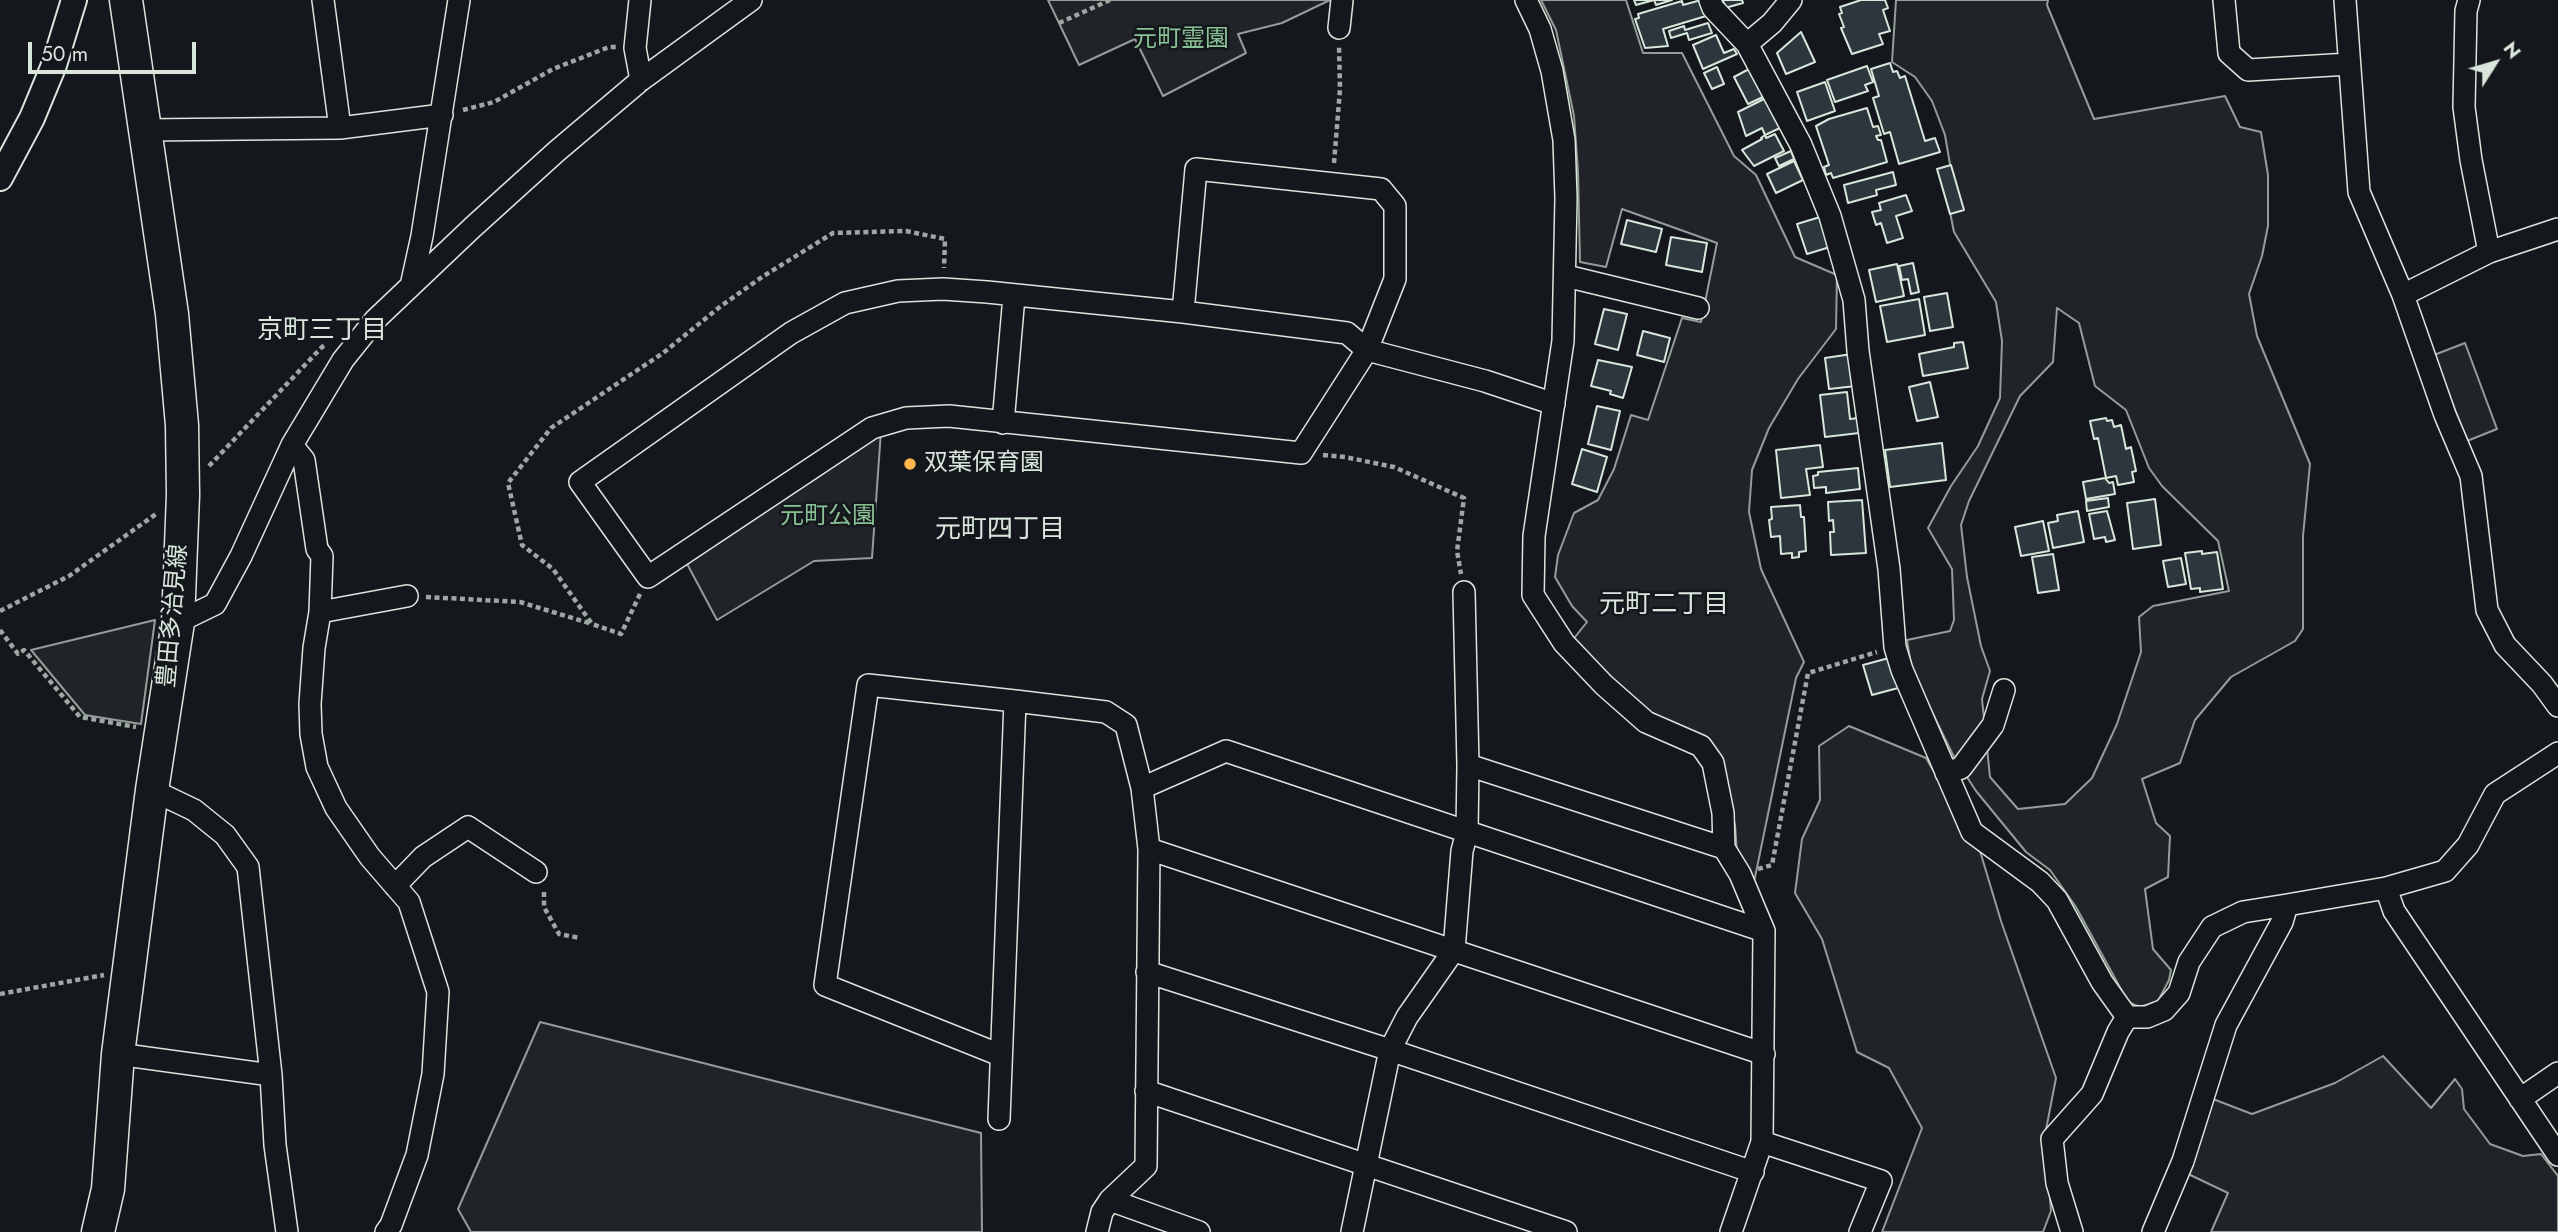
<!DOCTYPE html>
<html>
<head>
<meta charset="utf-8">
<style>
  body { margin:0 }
  #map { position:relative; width:2558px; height:1232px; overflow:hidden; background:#14181c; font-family:Jost,sans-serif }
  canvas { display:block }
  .north { position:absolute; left:2460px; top:28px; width:70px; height:70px; -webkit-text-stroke:5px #14181c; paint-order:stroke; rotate:53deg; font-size:19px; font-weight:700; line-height:28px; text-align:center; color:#d8e6dc }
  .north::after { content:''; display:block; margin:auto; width:24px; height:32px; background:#d8e6dc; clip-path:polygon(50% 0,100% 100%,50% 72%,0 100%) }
  .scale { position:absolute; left:28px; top:42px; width:168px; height:32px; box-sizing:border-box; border:4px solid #d8e6dc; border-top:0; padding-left:9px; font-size:21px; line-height:24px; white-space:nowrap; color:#d8e6dc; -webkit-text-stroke:5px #14181c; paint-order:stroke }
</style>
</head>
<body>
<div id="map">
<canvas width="2558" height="1232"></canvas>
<div class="north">N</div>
<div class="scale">50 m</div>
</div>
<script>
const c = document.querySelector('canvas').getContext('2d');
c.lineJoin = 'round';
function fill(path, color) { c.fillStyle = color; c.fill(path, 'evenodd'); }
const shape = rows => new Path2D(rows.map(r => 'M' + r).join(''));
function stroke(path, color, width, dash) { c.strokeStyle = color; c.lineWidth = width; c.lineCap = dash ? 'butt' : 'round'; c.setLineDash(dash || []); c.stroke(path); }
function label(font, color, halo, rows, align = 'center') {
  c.font = font + ' Jost,"Noto Sans JP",sans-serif'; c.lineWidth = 5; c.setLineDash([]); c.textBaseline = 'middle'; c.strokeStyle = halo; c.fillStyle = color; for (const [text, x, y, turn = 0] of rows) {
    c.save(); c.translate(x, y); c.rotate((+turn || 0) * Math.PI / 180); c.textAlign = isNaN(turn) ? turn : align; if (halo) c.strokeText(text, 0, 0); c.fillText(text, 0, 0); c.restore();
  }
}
const green = shape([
  [1048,0,1330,0,1282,23,1238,34,1246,53,1163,96,1135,39,1079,65,1048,0],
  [1541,0,1626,0,1643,53,1682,53,1734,156,1756,175,1795,257,1837,275,1836,329,1798,379,1769,428,1752,470,1749,512,1761,569,1804,662,1796,678,1753,887,1737,853,1735,825,1720,770,1648,716,1571,642,1587,622,1572,606,1555,577,1558,555,1574,513,1598,500,1614,469,1631,415,1648,420,1682,318,1701,322,1717,243,1622,209,1606,267,1580,262,1578,171,1574,116,1556,30,1541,0],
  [1896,0,2048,0,2047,5,2094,119,2225,96,2240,127,2261,132,2268,175,2268,226,2262,256,2249,294,2257,336,2310,464,2303,536,2303,629,2295,641,2231,677,2195,720,2180,763,2142,779,2156,823,2170,836,2168,877,2145,889,2153,949,2171,970,2169,980,2158,1001,2140,1007,2128,1002,2076,907,2050,870,2026,852,1976,791,1954,757,1912,671,1907,640,1950,631,1954,620,1952,569,1928,528,1951,486,1978,446,2000,398,2002,341,1996,302,1954,232,1949,207,1954,188,1945,135,1932,101,1915,77,1892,62,1896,0],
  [2057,308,2079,323,2095,386,2126,410,2149,468,2162,486,2218,541,2229,591,2153,606,2139,617,2141,652,2117,724,2092,778,2065,804,2018,809,1990,777,1982,699,1990,671,1981,646,1967,577,1961,525,1969,501,2020,396,2053,362,2057,308],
  [2465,343,2497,429,2467,441,2434,355,2465,343],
  [881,431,872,558,814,561,717,620,685,560,881,431],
  [155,620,141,724,85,715,31,650,155,620],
  [1849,726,1926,758,1980,851,2001,921,2056,1078,2045,1135,2051,1211,2043,1232,1882,1232,1922,1128,1889,1068,1857,1052,1822,939,1795,893,1802,839,1820,800,1819,746,1849,726],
  [540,1022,981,1133,982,1232,471,1232,458,1209,540,1022],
  [2383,1056,2431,1108,2455,1079,2462,1089,2464,1109,2490,1144,2523,1156,2541,1154,2558,1176,2558,1232,2211,1232,2228,1193,2184,1172,2213,1099,2252,1114,2335,1083,2383,1056]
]);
fill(green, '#202428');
stroke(green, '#939e99', 2);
const building = shape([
  [1634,0,1672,0,1656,5,1654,0,1636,5,1634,0],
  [1701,0,1706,16,1663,29,1668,46,1645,48,1635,19,1639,18,1638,14,1682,1,1683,5,1701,0],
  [1723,0,1742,0,1743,3,1725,8,1723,0],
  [1861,0,1885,0,1888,8,1883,10,1890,31,1879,34,1883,44,1852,54,1841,28,1844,27,1839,14,1842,13,1840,7,1861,0],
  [1708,23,1712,33,1689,40,1687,33,1671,38,1669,31,1684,26,1685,30,1708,23],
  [1801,32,1815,62,1786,74,1777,53,1801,32],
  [1716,35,1724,53,1734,49,1737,54,1703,69,1693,45,1716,35],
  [1890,63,1893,72,1897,71,1900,78,1905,76,1925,141,1935,138,1940,152,1899,164,1890,132,1884,134,1873,98,1879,96,1871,69,1890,63],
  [1867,66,1873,82,1865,85,1868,91,1835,102,1827,80,1867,66],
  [1717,67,1724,84,1712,89,1704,73,1717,67],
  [1751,68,1765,96,1748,104,1734,77,1751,68],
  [1825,82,1835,111,1807,121,1797,92,1825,82],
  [1766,98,1780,128,1765,135,1762,128,1746,136,1738,112,1766,98],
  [1867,108,1873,127,1878,126,1881,135,1876,136,1878,140,1881,140,1887,162,1833,178,1831,173,1826,175,1824,167,1829,165,1816,126,1829,119,1867,108],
  [1775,134,1784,151,1754,166,1742,150,1762,139,1761,138,1765,135,1766,138,1775,134],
  [1791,151,1794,159,1779,166,1775,158,1791,151],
  [1794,161,1803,180,1776,193,1767,174,1794,161],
  [1951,165,1964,210,1950,214,1937,169,1951,165],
  [1893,172,1896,185,1876,190,1877,195,1848,203,1844,185,1893,172],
  [1906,195,1912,211,1896,216,1903,238,1887,243,1881,223,1876,225,1872,212,1881,210,1879,203,1906,195],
  [1820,217,1830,247,1807,254,1797,224,1820,217],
  [1627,220,1662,229,1656,252,1621,244,1627,220],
  [1671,237,1707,243,1702,272,1666,265,1671,237],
  [1913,263,1919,292,1911,294,1908,279,1902,280,1899,266,1913,263],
  [1897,264,1904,296,1876,302,1869,270,1897,264],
  [1947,293,1953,327,1930,331,1924,297,1947,293],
  [1919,299,1925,335,1887,342,1880,306,1919,299],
  [1604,309,1627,314,1618,350,1595,344,1604,309],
  [1643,331,1670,338,1664,362,1637,355,1643,331],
  [1963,342,1968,368,1923,376,1919,354,1954,347,1954,343,1963,342],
  [1852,354,1856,386,1829,389,1825,358,1852,354],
  [1598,360,1632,367,1623,398,1610,394,1611,391,1591,386,1598,360],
  [1930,382,1938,417,1917,421,1909,387,1930,382],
  [1847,392,1850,419,1858,418,1859,433,1825,437,1820,395,1847,392],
  [1597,406,1620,411,1611,450,1588,444,1597,406],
  [2106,418,2107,421,2112,420,2114,427,2121,425,2126,449,2131,447,2136,471,2132,472,2134,482,2118,485,2116,476,2106,478,2098,438,2094,439,2090,421,2106,418],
  [1942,443,1946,480,1890,487,1885,450,1942,443],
  [1820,445,1823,467,1806,469,1810,495,1781,498,1776,450,1820,445],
  [1582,449,1607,457,1597,492,1572,484,1582,449],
  [1858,468,1860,489,1826,493,1826,487,1814,488,1813,476,1818,475,1818,472,1858,468],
  [2105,478,2109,483,2113,482,2115,494,2086,499,2083,482,2105,478],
  [2108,498,2109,507,2087,511,2086,501,2108,498],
  [2155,499,2161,545,2133,549,2127,503,2155,499],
  [1862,500,1866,553,1831,555,1830,532,1834,532,1833,520,1829,521,1828,502,1862,500],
  [1800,505,1801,517,1804,517,1806,551,1799,552,1799,557,1792,558,1792,553,1781,554,1780,536,1771,537,1769,520,1772,519,1771,507,1800,505],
  [2078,511,2084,542,2053,548,2048,523,2058,521,2057,515,2078,511],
  [2107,511,2115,540,2106,542,2105,537,2094,539,2089,514,2107,511],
  [2043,521,2049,551,2021,556,2015,527,2043,521],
  [2202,551,2202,554,2217,552,2223,589,2200,592,2200,588,2191,589,2185,553,2202,551],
  [2053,554,2059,590,2038,593,2032,557,2053,554],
  [2181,558,2186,584,2168,587,2163,561,2181,558],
  [1889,658,1898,688,1872,695,1863,665,1889,658]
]);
fill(building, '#2c363c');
stroke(building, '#d8e6dc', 2);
const minor = shape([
  [323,0,340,128],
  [640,0,635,48,641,80],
  [1526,0,1540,29,1552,71,1564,140,1566,198,1563,341,1534,536,1533,595,1564,643,1604,685,1646,722,1701,746,1713,763,1723,813,1724,848,1740,874,1764,931,1762,1142,1731,1232],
  [1710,0,1713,8,1747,44,1801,145,1830,216,1854,300,1858,351,1889,569,1895,647,1902,670,1972,832,2040,882,2057,900,2102,982,2127,1017,2118,1032,2092,1094,2052,1139,2057,1183,2072,1232],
  [2224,0,2229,53,2248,70,2349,64],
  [2345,0,2359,192,2403,295,2445,415,2471,476,2487,610,2505,645,2542,684,2558,706],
  [2469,0,2466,11,2464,107,2471,160,2489,252],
  [1339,28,1342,0],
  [1747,44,1772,23,1791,0],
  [145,130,340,128,442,115],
  [1566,276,1698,308],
  [411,286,422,236,459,0],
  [2403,295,2489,252,2558,229],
  [1183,312,1196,169,1381,189,1395,206,1395,279,1367,350,1301,453,949,416,906,418,872,428,648,577,580,482,791,333,845,303,898,291,943,289,987,292,1183,312,1347,333,1367,350,1485,381,1554,404],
  [1003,423,1014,296],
  [292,445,304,460,317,549,322,556,320,612,314,648,310,704,311,734,317,767,336,808,370,857,409,902,438,992,433,1074,417,1155,391,1225,386,1232],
  [1464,592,1468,765],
  [320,612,407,596],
  [178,622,215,604,241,556,292,445,343,360,375,320,473,227,557,151,641,80,751,0],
  [1015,701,1106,712,1126,725,1142,788,1149,849,1146,1166,1110,1200,1102,1212,1097,1232],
  [1946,773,1961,768,1993,725,2004,690],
  [1142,788,1226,751,1764,931],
  [152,790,194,810,225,835,248,867,271,1075,275,1145,287,1232],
  [1149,849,1764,1054],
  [395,886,423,857,468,827,536,872],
  [2386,888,2394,911,2558,1155],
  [1147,972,1390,1050,1753,1172],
  [2127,1017,2147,1017,2164,1010,2179,993,2189,962,2212,927,2243,912,2287,905],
  [118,1054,271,1075],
  [1146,1091,1566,1232],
  [2520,1099,2558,1073],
  [999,1119,1015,701,868,685,825,985,1000,1055],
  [1762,1142,1881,1181,1860,1232],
  [1110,1200,1199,1232],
  [1352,1232,1390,1050,1407,1017,1454,950,1462,851,1467,832,1468,765,1724,848],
  [2153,1232,2183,1161,2226,1025,2282,922,2287,905,2386,888,2445,871,2468,845,2495,794,2558,753]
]);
const tertiary = shape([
  [0,178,32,118,54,65,74,0]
]);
const primary = shape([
  [98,1232,108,1189,118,1054,152,790,178,622,183,495,182,425,172,314,126,0]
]);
stroke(minor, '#d8e6dc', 24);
stroke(tertiary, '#d8e6dc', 28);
stroke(primary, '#d8e6dc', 35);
stroke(shape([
  [1059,23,1110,0],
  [463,110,494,102,553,69,609,47,616,47],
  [1334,163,1340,89,1339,46],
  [1323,455,1345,457,1394,467,1464,498,1457,551,1461,574],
  [209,466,322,347,327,344],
  [640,594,621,634,592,624,553,569,522,545,508,483,551,428,663,353,721,306,762,277,833,233,906,231,945,239,944,268],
  [426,597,520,602,592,624],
  [0,611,69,576,156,514],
  [0,630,18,654,24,650,80,717,136,727],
  [1758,869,1772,865,1808,673,1877,652],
  [544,892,544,907,559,934,580,938],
  [0,994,104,975]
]), '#9da8a2', 4.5, [5, 3.5]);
stroke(minor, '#14181c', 21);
stroke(tertiary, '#14181c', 24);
stroke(primary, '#14181c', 32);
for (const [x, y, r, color] of [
  [910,464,7,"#ffb74d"]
]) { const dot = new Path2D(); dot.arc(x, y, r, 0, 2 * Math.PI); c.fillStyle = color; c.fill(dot); stroke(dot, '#14181c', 2.5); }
label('24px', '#8ac095', '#14181c', [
  ["元町霊園",1181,40],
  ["元町公園",828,517]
]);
label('24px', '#d8e6dc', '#14181c', [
  ["双葉保育園",924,464]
], 'left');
label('24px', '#d8e6dc', '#14181c', [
  ["豊田多治見線",174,616,-85]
]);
label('26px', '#d8e6dc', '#14181c', [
  ["京町三丁目",322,332],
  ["元町四丁目",1000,531],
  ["元町二丁目",1664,606]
]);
</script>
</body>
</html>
